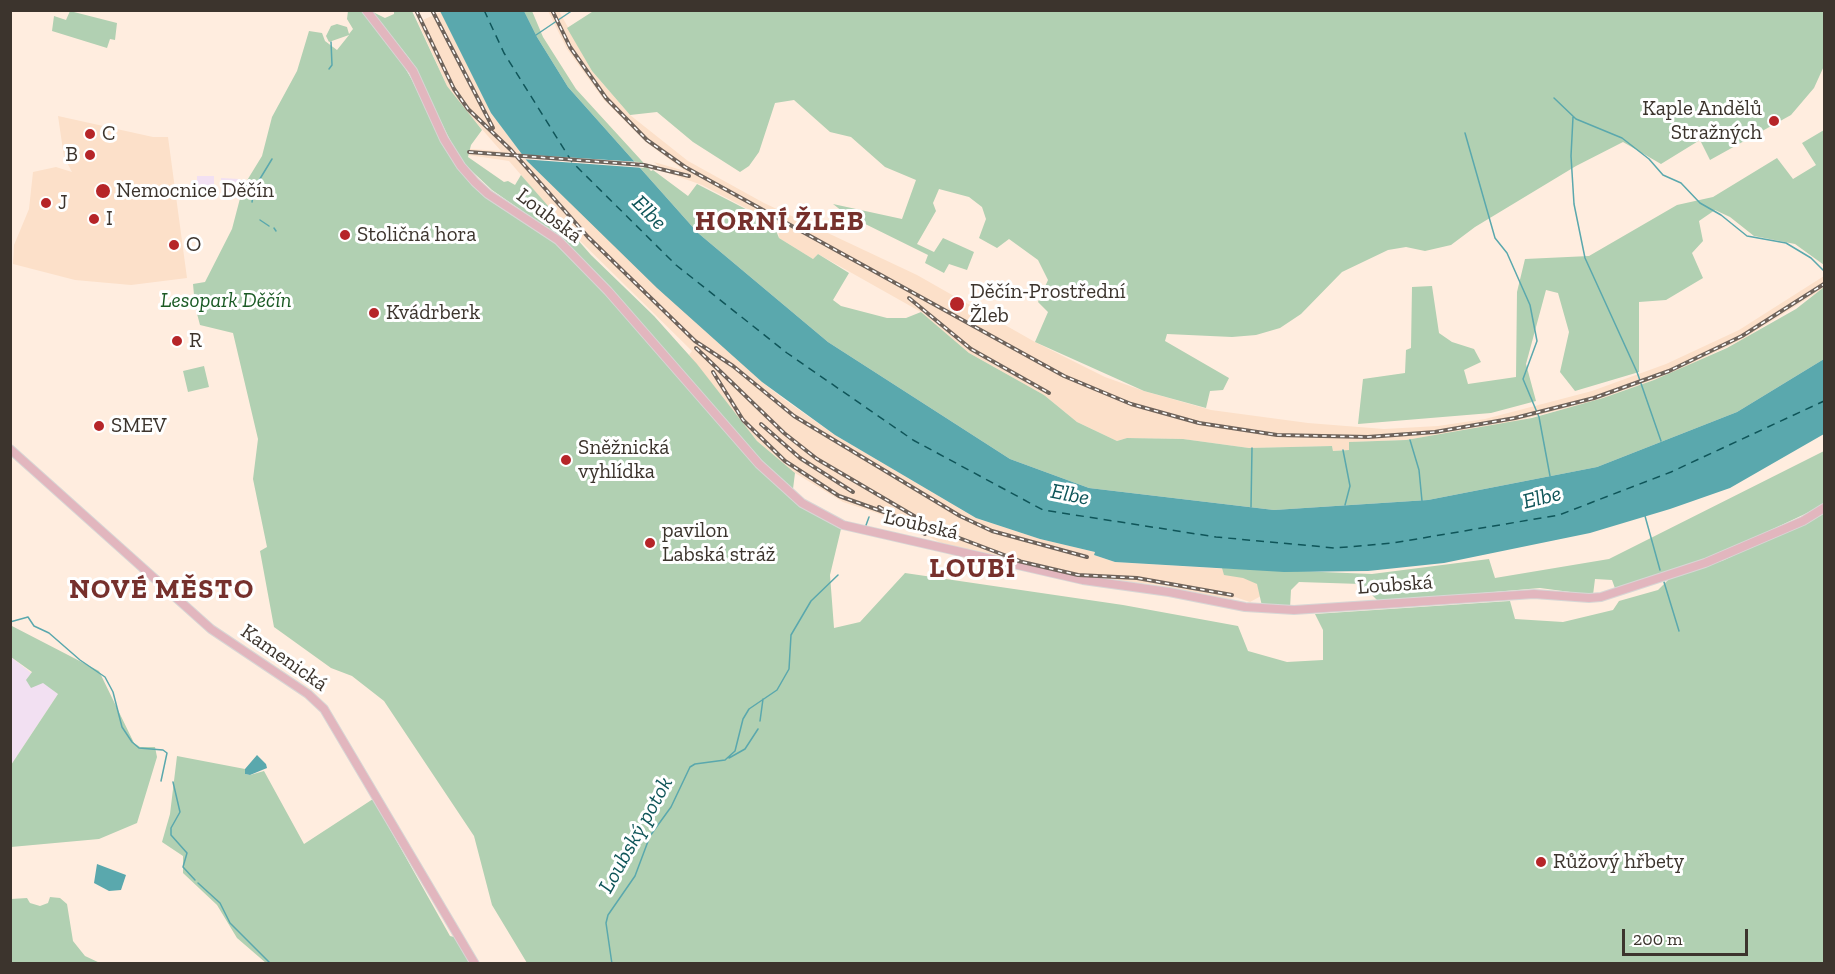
<!DOCTYPE html>
<html>
<head>
<meta charset="utf-8">
<style>
  body { margin:0 }
  #map { position:relative; width:1835px; height:974px; overflow:hidden; background:#ffeddf; font-family:"Zilla Slab",serif }
  canvas { display:block }
  .frame { position:absolute; inset:0; border:12px solid #3c342d; pointer-events:none }
  .scale { position:absolute; left:1622px; top:929px; width:126px; height:27px; box-sizing:border-box; border:3px solid #3c342d; border-top:0; padding-left:8px; font-size:18px; line-height:21px; white-space:nowrap; color:#3c342d; -webkit-text-stroke:4px #fff; paint-order:stroke }
</style>
</head>
<body>
<div id="map">
<canvas width="1835" height="974"></canvas>
<div class="frame"></div>
<div class="scale">200 m</div>
</div>
<script>
const c = document.querySelector('canvas').getContext('2d');
c.lineJoin = 'round';
function fill(path, color) { c.fillStyle = color; c.fill(path, 'evenodd'); }
const shape = rows => new Path2D(rows.map(r => 'M' + r).join(''));
function stroke(path, color, width, dash) { c.strokeStyle = color; c.lineWidth = width; c.lineCap = dash ? 'butt' : 'round'; c.setLineDash(dash || []); c.stroke(path); }
function label(font, color, halo, rows, align = 'center') {
  c.font = font + ' "Zilla Slab",serif'; c.lineWidth = 6; c.setLineDash([]); c.textBaseline = 'middle'; c.strokeStyle = halo; c.fillStyle = color; for (const [text, x, y, turn = 0] of rows) {
    c.save(); c.translate(x, y); c.rotate((+turn || 0) * Math.PI / 180); c.textAlign = isNaN(turn) ? turn : align; if (halo) c.strokeText(text, 0, 0); c.fillText(text, 0, 0); c.restore();
  }
}
fill(shape([
  [197,176,214,176,214,193,200,193,197,189],
  [221,178,240,179,240,191,221,190],
  [11,657,58,694,11,765]
]), '#f2e0f2');
fill(shape([
  [548,11,559,11,592,71,630,115,688,161,764,203,917,275,1035,342,1105,377,1144,391,1211,410,1308,423,1384,429,1438,426,1485,419,1592,391,1666,364,1739,330,1824,276,1824,288,1743,339,1670,374,1594,401,1512,422,1406,440,1350,442,1349,450,1333,451,1332,446,1249,448,1183,439,1127,438,1117,441,1077,422,1044,395,969,353,921,312,818,254,813,259,779,238,778,225,702,185,665,172,654,162,685,171,646,142,604,100,567,49],
  [441,12,491,113,527,161,762,382,785,400,835,435,976,518,1040,539,1095,552,1094,555,1115,562,1260,571,1261,596,1250,602,1235,597,1230,599,1160,585,1074,576,1014,562,941,543,892,518,843,502,795,473,757,441,689,355,692,351,564,225,509,161,468,155,470,149,501,151,459,103,447,86,418,22],
  [58,116,153,137,168,137,187,278,131,285,75,280,13,264,14,245,29,209,33,172,56,167,72,172,64,157]
]), '#fce0c9');
fill(shape([
  [595,10,1824,10,1824,66,1814,88,1791,115,1710,160,1700,140,1661,164,1623,142,1576,166,1475,227,1451,245,1425,251,1406,247,1388,250,1342,272,1301,314,1280,328,1256,335,1232,337,1167,334,1165,341,1229,378,1223,390,1210,391,1206,408,1144,391,1035,342,1048,312,1038,302,1048,280,1038,260,1009,239,997,248,979,238,986,219,982,207,969,197,939,189,933,203,936,211,917,244,934,252,943,238,974,252,967,270,949,264,944,273,925,263,928,255,847,215,833,204,902,219,916,180,885,167,851,137,830,132,794,100,775,103,759,152,749,166,740,172,693,142,657,112,630,115,592,71,567,28],
  [70,11,117,23,115,40,110,39,107,48,52,31,54,16,66,20],
  [348,11,362,11,397,54,412,80,444,147,468,180,485,197,557,244,606,293,754,463,806,510,841,529,830,575,834,628,860,622,905,573,1123,605,1238,626,1248,651,1287,662,1323,660,1323,630,1315,614,1510,601,1515,619,1563,622,1613,610,1619,601,1658,590,1669,579,1724,560,1824,513,1824,963,527,963,492,905,474,836,384,701,352,676,331,668,274,627,260,551,267,547,253,479,258,439,233,333,200,325,195,306,193,284,205,282,232,229,243,187,262,156,272,117,297,71,309,31,322,33,325,41,337,50,349,35,329,42,326,36,331,26,337,24,347,27,349,34,353,29,347,19],
  [371,11,385,18,394,14,394,11,412,11,447,86,482,130,471,145,468,157,504,182,508,181,515,185,521,175,591,255,654,316,697,364,757,441,795,473,793,489,760,461,554,233,492,190,460,160,409,58],
  [524,11,532,11,543,37,576,89,651,171,653,170,688,196,697,184,773,223,779,238,813,259,818,254,849,273,833,300,841,306,887,318,906,318,921,312,969,353,1044,395,1077,422,1117,441,1127,438,1183,439,1249,448,1332,446,1333,451,1349,450,1349,442,1406,440,1532,418,1603,398,1654,380,1727,348,1796,309,1824,287,1824,359,1737,412,1597,467,1428,500,1274,510,1089,488,1010,459,828,342,698,233,568,87,537,37],
  [1824,130,1824,265,1795,244,1754,236,1730,217,1715,210,1699,221,1703,241,1692,253,1703,278,1666,300,1639,302,1639,372,1575,391,1560,372,1569,332,1558,293,1546,290,1526,364,1536,401,1491,413,1358,424,1363,379,1405,373,1406,350,1411,348,1412,287,1432,286,1439,333,1452,342,1474,349,1481,362,1464,370,1468,384,1516,377,1517,292,1525,259,1589,256,1677,205,1713,197,1777,158,1793,179,1816,165,1802,143],
  [204,366,209,387,188,392,183,371],
  [1824,451,1824,505,1718,555,1616,591,1612,580,1595,579,1593,595,1540,588,1379,602,1361,584,1299,582,1291,590,1290,608,1262,606,1257,584,1243,578,1224,575,1222,568,1372,574,1489,559,1495,578,1609,559],
  [10,625,99,671,134,743,140,747,155,747,157,757,137,823,99,839,11,847,11,765,58,694,43,683,31,688,26,680,32,672,11,657],
  [177,756,245,769,245,774,250,775,264,771,304,844,373,799,450,936,454,937,470,963,266,963,237,938,217,905,183,873,183,856,162,842,170,814],
  [50,897,60,898,67,904,73,941,85,956,100,963,11,963,11,899,27,898,30,903,40,906,48,903]
]), '#b1d0b2');
fill(shape([
  [440,11,524,11,537,37,568,87,698,233,828,342,1010,459,1089,488,1274,510,1428,500,1597,467,1737,412,1824,359,1824,434,1730,488,1670,509,1590,533,1444,563,1368,571,1284,572,1115,562,1094,555,1095,552,1040,539,976,518,835,435,762,382,657,288,527,161,491,113],
  [257,755,266,764,267,768,250,775,245,774,245,769],
  [97,864,126,875,121,890,109,891,94,883]
]), '#5aa8ad');
fill(shape([
  [517,154,639,162,644,168,521,159]
]), '#ffeddf');
stroke(shape([
  [536,35,573,10],
  [329,69,332,65,331,42],
  [1554,98,1576,119,1622,138,1649,159,1663,175,1681,183,1700,203,1721,215,1747,236,1786,243,1811,258,1824,271],
  [1573,117,1571,156,1574,204,1585,258,1637,372,1661,441],
  [1465,133,1495,238,1507,253,1530,305,1537,341,1523,379,1539,417,1550,476],
  [252,202,255,187,272,159],
  [260,220,269,226],
  [274,228,276,231],
  [1410,440,1419,470,1422,501],
  [1343,450,1350,486,1345,505],
  [1251,507,1252,448],
  [1645,516,1660,570],
  [865,528,869,517],
  [1664,582,1679,631],
  [10,622,28,617,34,626,49,633,80,660,105,677,113,692,122,727,132,742,139,748,163,750,167,753,161,781],
  [760,721,763,699],
  [729,758,745,749,758,729],
  [173,782,180,812,171,828,171,835,187,853,183,867,195,880],
  [198,883,220,903,230,923,271,964],
  [612,964,606,923,608,915,635,876,650,836,671,807,690,767,695,764,725,760,735,751,743,719,749,709,777,690,789,669,791,635,811,601,838,575]
]), '#5aa8ad', 1.5);
stroke(shape([
  [484,10,504,53,572,162,676,265,787,353,913,440,1043,510,1216,537,1335,548,1393,543,1559,515,1671,472,1824,401]
]), '#0f5559', 1.5, [8, 6]);
const primary = shape([
  [366,10,413,71,444,139,461,166,475,182,488,194,558,240,608,291,759,464,802,503,843,525,1083,580,1169,592,1245,607,1294,610,1534,594,1589,598,1601,597,1705,563,1803,521,1824,508],
  [10,449,211,629,308,694,324,709,475,964]
]);
stroke(primary, '#d8d6d5', 10);
stroke(primary, '#e2b6be', 8);
const rail = shape([
  [416,10,454,89,468,109,511,150,588,237,695,341,733,366,794,416,960,516,992,531,1087,557],
  [432,10,493,128],
  [552,10,570,47,606,98,647,140,685,167,1064,376,1131,404,1199,423,1277,435,1368,437,1435,432,1515,418,1594,398,1669,371,1742,336,1824,284],
  [469,152,644,165,689,176],
  [909,298,971,349,1049,393],
  [696,348,784,433,817,459,938,530,1020,561],
  [713,372,743,420,785,461,839,496,884,512],
  [761,424,800,458,853,492],
  [879,507,925,534],
  [1014,560,1078,575,1137,578,1232,595]
]);
stroke(rail, '#6e635b', 4);
stroke(rail, '#fff', 1.5, [4.5]);
for (const [x, y, r, color] of [
  [1774,121,6,"#b62528"],
  [90,134,6,"#b62528"],
  [90,155,6,"#b62528"],
  [103,191,8,"#b62528"],
  [46,203,6,"#b62528"],
  [94,219,6,"#b62528"],
  [345,235,6,"#b62528"],
  [174,245,6,"#b62528"],
  [957,304,8,"#b62528"],
  [374,313,6,"#b62528"],
  [177,341,6,"#b62528"],
  [99,426,6,"#b62528"],
  [566,460,6,"#b62528"],
  [650,543,6,"#b62528"],
  [1541,862,6,"#b62528"]
]) { const dot = new Path2D(); dot.arc(x, y, r, 0, 2 * Math.PI); c.fillStyle = color; c.fill(dot); stroke(dot, '#fff', 2); }
label('21px', '#3c342d', '#fff', [
  ["Kaple Andělů",1762,109,"right"],
  ["Stražných",1762,133,"right"],
  ["C",102,134],
  ["B",78,155,"right"],
  ["Nemocnice Děčín",116,191],
  ["J",58,203],
  ["I",106,219],
  ["Stoličná hora",357,235],
  ["O",186,245],
  ["Děčín-Prostřední",970,292],
  ["Žleb",970,316],
  ["Kvádrberk",386,313],
  ["R",189,341],
  ["SMEV",111,426],
  ["Sněžnická",578,448],
  ["vyhlídka",578,472],
  ["pavilon",662,531],
  ["Labská stráž",662,555],
  ["Růžový hřbety",1553,862]
], 'left');
label('21px', '#3c342d', '#fff', [
  ["Loubská",549,216,37],
  ["Loubská",921,525,13],
  ["Loubská",1395,585,-4],
  ["Kamenická",284,658,35]
]);
label('italic 21px', '#1a5a24', '#fff', [
  ["Lesopark Děčín",226,301]
]);
label('italic 22px', '#0f5559', '#fff', [
  ["Elbe",649,213,45],
  ["Elbe",1070,495,11],
  ["Elbe",1542,498,-14],
  ["Loubský potok",636,835,-61]
]);
c.letterSpacing = '1.5px';
label('bold 27px', '#76302c', '#fff', [
  ["HORNÍ ŽLEB",780,222],
  ["LOUBÍ",973,569],
  ["NOVÉ MĚSTO",162,590]
]);
c.letterSpacing = '0px';
</script>
</body>
</html>
